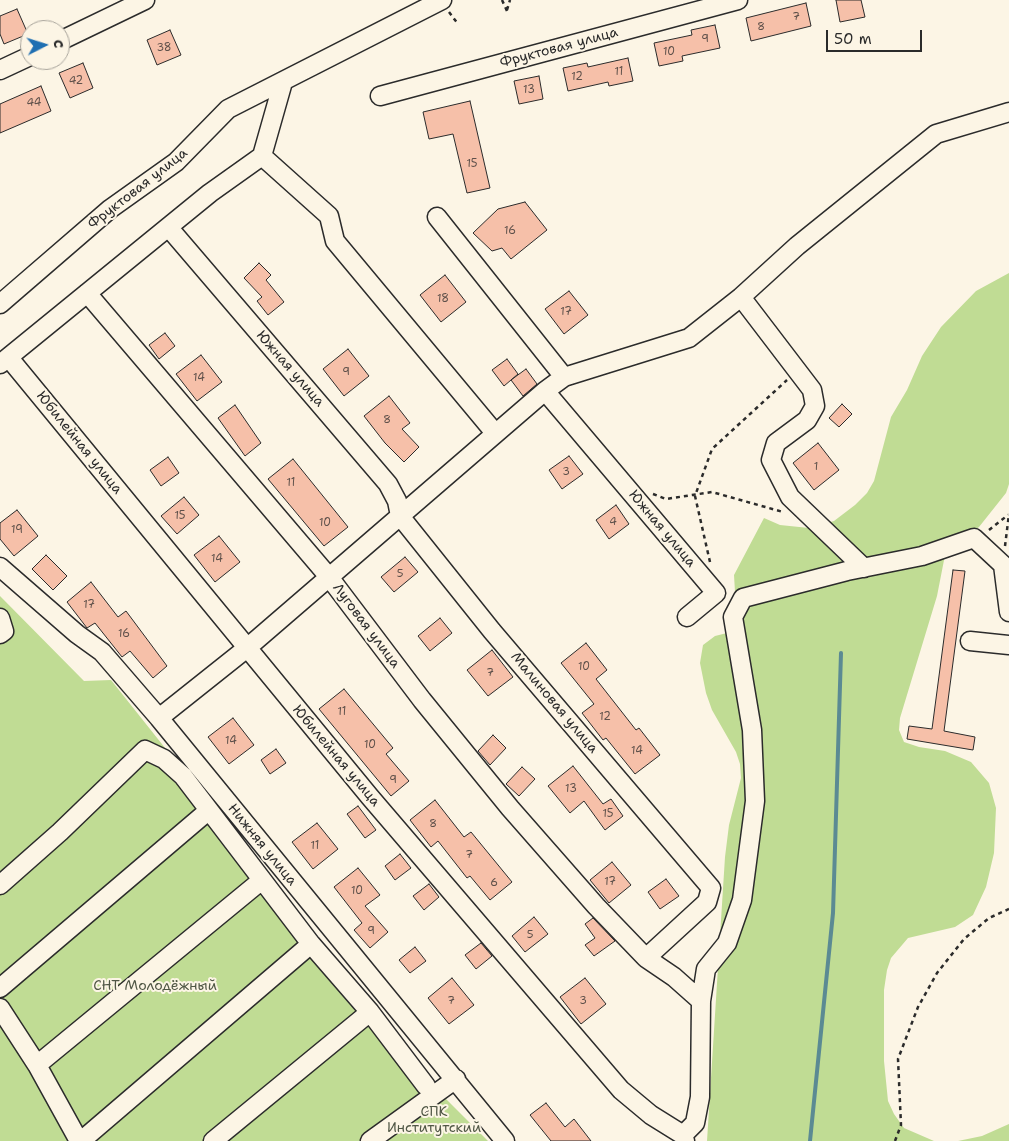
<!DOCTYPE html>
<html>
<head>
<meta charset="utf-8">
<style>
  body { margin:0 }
  #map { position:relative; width:1009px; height:1141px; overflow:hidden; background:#fcf5e5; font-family:"Shantell Sans",sans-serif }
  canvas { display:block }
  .north { position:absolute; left:20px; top:20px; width:50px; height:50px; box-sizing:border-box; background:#fcf5e5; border:1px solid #a8a49b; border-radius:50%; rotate:85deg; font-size:14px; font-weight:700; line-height:20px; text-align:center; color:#2b2b2b }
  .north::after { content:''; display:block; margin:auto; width:18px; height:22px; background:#1f6fb2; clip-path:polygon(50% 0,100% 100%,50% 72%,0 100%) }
  .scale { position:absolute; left:826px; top:30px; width:96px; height:22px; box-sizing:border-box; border:2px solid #2b2b2b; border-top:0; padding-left:6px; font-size:15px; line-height:18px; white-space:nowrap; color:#2b2b2b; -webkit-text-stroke:4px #fcf5e5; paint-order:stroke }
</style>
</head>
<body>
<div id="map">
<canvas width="1009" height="1141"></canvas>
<div class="north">С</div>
<div class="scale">50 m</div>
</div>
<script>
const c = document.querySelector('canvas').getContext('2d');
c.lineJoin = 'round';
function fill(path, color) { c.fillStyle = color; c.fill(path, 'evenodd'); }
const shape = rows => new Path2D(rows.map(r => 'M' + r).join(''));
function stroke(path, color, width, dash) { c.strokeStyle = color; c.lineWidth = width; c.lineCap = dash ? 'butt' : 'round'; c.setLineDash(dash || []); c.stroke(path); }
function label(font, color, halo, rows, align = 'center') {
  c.font = font + ' "Shantell Sans",sans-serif'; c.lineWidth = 4; c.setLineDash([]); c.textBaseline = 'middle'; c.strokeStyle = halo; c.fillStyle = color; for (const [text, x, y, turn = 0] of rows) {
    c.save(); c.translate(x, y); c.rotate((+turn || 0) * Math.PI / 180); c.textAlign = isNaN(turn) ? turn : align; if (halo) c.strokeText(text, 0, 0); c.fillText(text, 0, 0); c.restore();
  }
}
fill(shape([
  [1009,273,1009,484,1006,493,979,527,946,550,937,596,900,718,899,730,904,742,919,747,945,751,971,762,989,783,996,808,994,853,986,887,973,915,955,927,908,938,891,958,887,970,884,990,884,1061,888,1101,894,1114,904,1128,934,1141,707,1141,725,857,729,825,741,778,740,764,736,752,712,710,706,693,700,663,703,645,715,636,735,631,741,625,747,608,741,595,735,592,734,575,764,518,780,525,809,528,834,521,855,505,867,493,874,481,891,417,907,390,922,356,941,327,976,291],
  [0,596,84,681,111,680,437,1090,488,1141,0,1141],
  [1009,1124,1009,1141,958,1141,982,1136]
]), '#c0dc94');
stroke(shape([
  [810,1141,833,913,841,653]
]), '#5b8a93', 4);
const building = shape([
  [836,0,861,0,865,17,840,22,836,0],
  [806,3,811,26,751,41,746,18,806,3],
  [17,9,28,34,4,44,0,34,0,16,17,9],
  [715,25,720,48,682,56,683,61,659,66,654,43,692,35,691,30,715,25],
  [170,30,181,55,157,65,147,40,170,30],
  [628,58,633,81,609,86,608,82,568,91,563,68,587,63,588,67,628,58],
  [83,63,93,88,70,98,59,73,83,63],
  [539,76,543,99,519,104,514,81,539,76],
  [41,86,51,111,0,133,0,104,41,86],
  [470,101,490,188,467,193,453,134,429,139,423,112,470,101],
  [525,202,547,230,511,259,502,248,492,251,473,233,498,209,525,202],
  [259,263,271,275,266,280,284,302,268,315,257,301,262,297,244,278,259,263],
  [445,275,466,302,441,322,420,295,445,275],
  [569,291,588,315,564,334,545,309,569,291],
  [165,333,175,346,159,359,149,345,165,333],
  [348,349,369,376,344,396,323,369,348,349],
  [201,355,222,382,197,401,176,374,201,355],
  [507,359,518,374,504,386,492,370,507,359],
  [526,369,537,384,523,396,511,380,526,369],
  [389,396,410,423,402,429,419,447,404,462,385,443,364,416,389,396],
  [842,404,852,414,839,427,829,418,842,404],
  [235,405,261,443,245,456,218,418,235,405],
  [818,443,839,470,814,490,793,463,818,443],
  [569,456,583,474,562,489,549,470,569,456],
  [168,457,179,473,161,486,150,470,168,457],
  [293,459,348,527,324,546,268,479,293,459],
  [184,497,199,515,177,534,161,516,184,497],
  [616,505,629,524,609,539,596,520,616,505],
  [17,510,38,536,14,556,0,539,0,523,17,510],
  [219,536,240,562,215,582,194,555,219,536],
  [46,555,67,576,53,590,32,569,46,555],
  [405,557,418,572,394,592,381,577,405,557],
  [953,570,965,571,944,731,975,737,973,750,907,739,909,726,932,729,953,570],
  [91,582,118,617,126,611,167,666,153,678,130,651,122,657,95,623,87,628,67,602,91,582],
  [440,618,452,633,430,651,418,636,440,618],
  [586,643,607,670,596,679,636,730,639,728,660,755,635,774,606,738,603,740,582,713,594,704,561,663,586,643],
  [492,650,513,677,488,696,467,670,492,650],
  [344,689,393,748,386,754,409,781,391,796,319,709,344,689],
  [233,718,254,745,229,764,208,737,233,718],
  [493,735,506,748,490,765,478,751,493,735],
  [276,749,286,763,270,774,261,760,276,749],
  [573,766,603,804,611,799,623,816,605,830,584,801,570,813,548,786,573,766],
  [522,767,535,779,519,796,506,784,522,767],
  [435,800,464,837,471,832,512,882,490,900,470,876,467,878,438,841,431,847,410,820,435,800],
  [358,806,376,830,365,838,347,814,358,806],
  [317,823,338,849,313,869,292,842,317,823],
  [400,854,411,868,395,880,385,866,400,854],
  [612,862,631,885,609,903,590,880,612,862],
  [358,868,380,895,365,906,388,932,370,948,354,930,362,923,334,887,358,868],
  [666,879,679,896,660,909,648,892,666,879],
  [429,884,439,897,424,910,413,896,429,884],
  [534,917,548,934,525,952,512,936,534,917],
  [593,918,615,941,594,956,585,945,595,938,585,924,593,918],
  [481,943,492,956,476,969,465,955,481,943],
  [415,947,426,961,410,973,399,960,415,947],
  [452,978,474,1005,449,1024,428,998,452,978],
  [585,978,606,1004,581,1024,560,997,585,978],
  [546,1103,565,1127,574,1119,591,1141,551,1141,530,1115,546,1103]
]);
fill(building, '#f6c0a9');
stroke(building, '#2b2b2b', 1);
const minor = shape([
  [60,41,145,0],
  [0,70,30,56],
  [380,96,738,0],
  [262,156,329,216,335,241,495,433],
  [437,217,564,377],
  [169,228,388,484,397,501,400,516,492,631,711,888,707,902,646,958,674,977,701,1001],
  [87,293,329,577,422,700,510,808,596,906,646,958],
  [741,297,812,390,815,406,807,420,776,443,771,460,790,497,864,568],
  [0,304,110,209,176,162,228,109,442,0],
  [9,358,370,797,621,1090,651,1115,683,1135],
  [0,364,210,193,262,156,283,82],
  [545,391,716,593,687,617],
  [0,567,77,634,102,652,159,718,505,1141],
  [0,618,4,631,0,634],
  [970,641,1009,645],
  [159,718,247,648,545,391,564,377,689,338,741,297,797,246,936,134,1009,112],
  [0,885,60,832,145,750,164,759,183,776,311,944,370,1012,426,1086],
  [0,988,208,811],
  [0,1008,37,1065,79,1141],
  [37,1065,262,880],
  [81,1141,311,944],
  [213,1141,370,1012],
  [370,1141,456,1079],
  [685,1141,683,1135,695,1123,700,1097,701,1001,706,969,727,943,742,900,755,801,752,730,733,617,743,598,847,571,922,556,974,538,1003,565,1009,612]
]);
stroke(minor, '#2b2b2b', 21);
stroke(shape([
  [502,0,507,11],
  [507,10,510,0],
  [449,12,458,24],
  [653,494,666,499,712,492,783,512],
  [989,530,1008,515],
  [1005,546,1009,514],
  [710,562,695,496,712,449,787,380],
  [895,1141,901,1125,898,1059,918,1007,937,973,964,939,989,918,1009,909]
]), '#2b2b2b', 2.5, [4, 4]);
stroke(minor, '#fcf5e5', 18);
label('11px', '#5e504a', null, [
  ["7",796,17],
  ["8",761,27],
  ["9",705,39],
  ["38",164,48],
  ["10",669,52],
  ["11",619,72],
  ["12",577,77],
  ["42",76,81],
  ["13",529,90],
  ["44",34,103],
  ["15",472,164],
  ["16",510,231],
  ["18",443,299],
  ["17",566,312],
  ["9",346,372],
  ["14",199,378],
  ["8",387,420],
  ["1",816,467],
  ["3",566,472],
  ["11",291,483],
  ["15",180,516],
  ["4",613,522],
  ["10",325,523],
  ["19",17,530],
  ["14",217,559],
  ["5",400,574],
  ["17",89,605],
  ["16",124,634],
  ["10",584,667],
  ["7",490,673],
  ["11",342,712],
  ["12",605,717],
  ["14",231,741],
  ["10",370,745],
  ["14",637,751],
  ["9",393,780],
  ["13",571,789],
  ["15",608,814],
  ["8",433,824],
  ["11",315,846],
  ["7",469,855],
  ["17",610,882],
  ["6",494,883],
  ["10",357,891],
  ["9",371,931],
  ["5",530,935],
  ["7",451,1001],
  ["3",583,1001]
]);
label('14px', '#2b2b2b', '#fcf5e5', [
  ["Фруктовая улица",559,48,-15],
  ["Фруктовая улица",138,189,-38],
  ["Южная улица",290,369,49],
  ["Юбилейная улица",79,443,51],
  ["Южная улица",662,529,50],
  ["Луговая улица",366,626,53],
  ["Малиновая улица",554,703,50],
  ["Юбилейная улица",336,756,50],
  ["Нижняя улица",262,845,51]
]);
label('14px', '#505745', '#fcf5e5', [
  ["СНТ Молодёжный",155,986],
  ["СПК",434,1112],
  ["Институтский",434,1128]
]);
</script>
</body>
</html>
